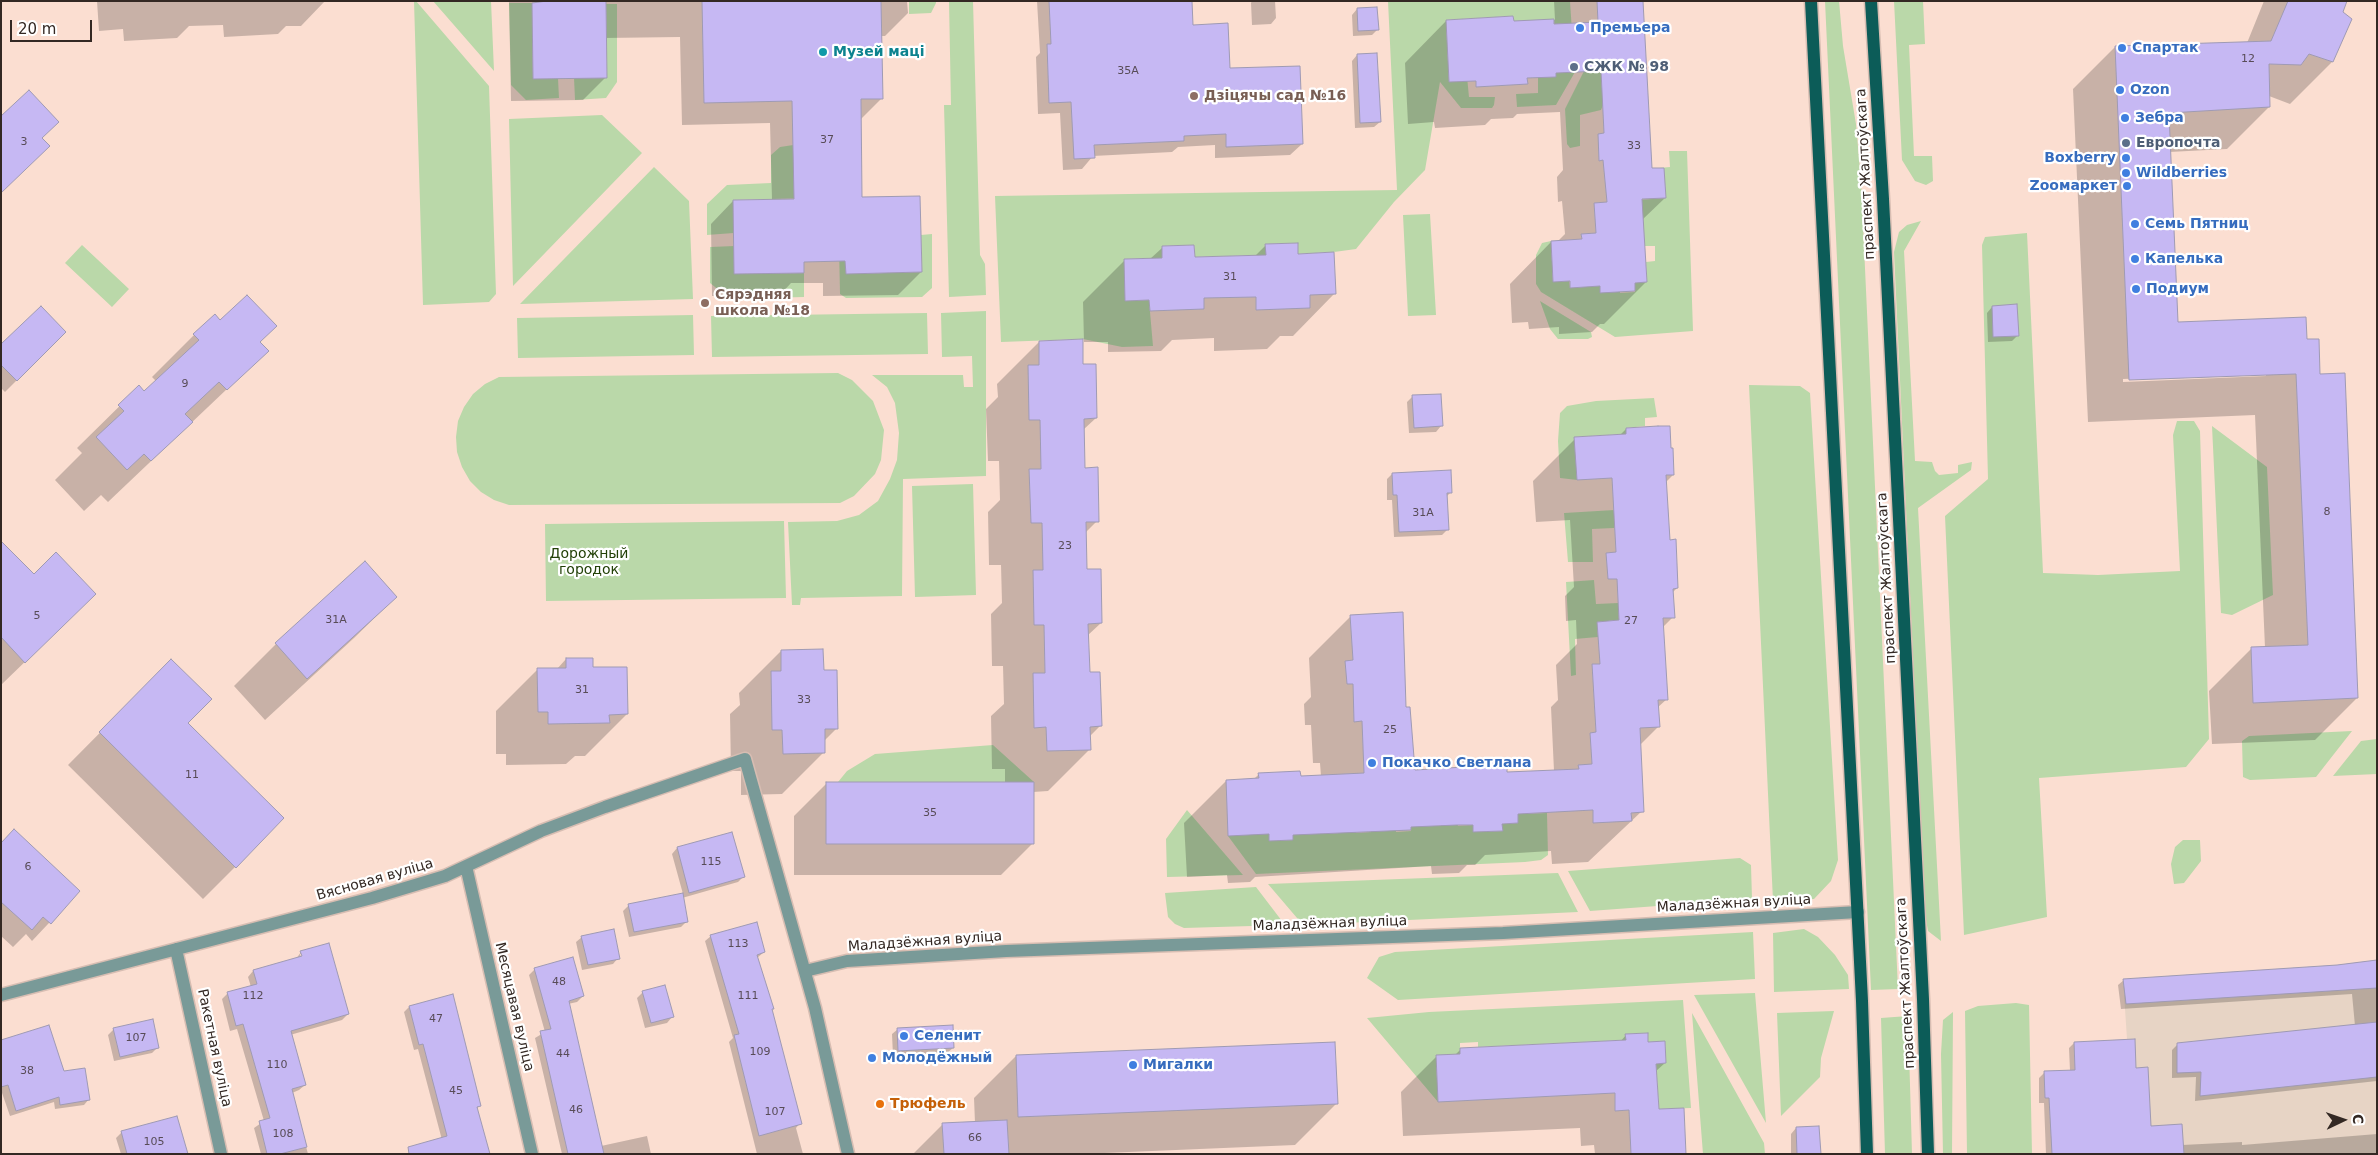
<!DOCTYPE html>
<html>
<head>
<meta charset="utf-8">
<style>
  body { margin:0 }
  #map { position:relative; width:2378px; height:1155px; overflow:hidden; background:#fbded1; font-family:"DejaVu Sans",sans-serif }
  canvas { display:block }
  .frame { position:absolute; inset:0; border:2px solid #332823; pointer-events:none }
  .north { position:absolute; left:2318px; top:1095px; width:50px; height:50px; -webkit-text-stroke:4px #fff; paint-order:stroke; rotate:87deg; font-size:14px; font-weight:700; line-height:20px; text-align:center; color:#332823 }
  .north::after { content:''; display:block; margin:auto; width:18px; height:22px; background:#332823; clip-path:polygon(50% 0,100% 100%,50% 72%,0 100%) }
  .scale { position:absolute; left:10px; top:20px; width:82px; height:22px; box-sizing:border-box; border:2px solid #332823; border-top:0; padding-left:6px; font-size:15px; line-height:18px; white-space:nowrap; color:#332823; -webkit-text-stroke:4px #fff; paint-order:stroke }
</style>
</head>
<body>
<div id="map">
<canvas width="2378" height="1155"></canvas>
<div class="frame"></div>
<div class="north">С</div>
<div class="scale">20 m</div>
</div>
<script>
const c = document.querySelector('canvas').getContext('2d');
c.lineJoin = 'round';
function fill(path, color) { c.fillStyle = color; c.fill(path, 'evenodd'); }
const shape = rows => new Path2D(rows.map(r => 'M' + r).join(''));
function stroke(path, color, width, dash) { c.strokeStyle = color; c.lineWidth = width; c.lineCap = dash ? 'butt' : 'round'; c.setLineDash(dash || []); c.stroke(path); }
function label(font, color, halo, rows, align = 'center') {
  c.font = font + ' "DejaVu Sans",sans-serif'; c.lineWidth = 4.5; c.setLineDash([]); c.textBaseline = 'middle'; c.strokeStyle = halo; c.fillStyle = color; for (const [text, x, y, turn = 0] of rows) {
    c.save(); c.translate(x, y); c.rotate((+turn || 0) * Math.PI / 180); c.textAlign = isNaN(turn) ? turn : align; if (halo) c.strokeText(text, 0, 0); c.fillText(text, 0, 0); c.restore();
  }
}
fill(shape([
  [2377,960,2377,1154,2052,1154,2049,1098,2045,1098,2044,1071,2075,1070,2074,1042,2127,1039,2123,979,2337,965]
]), '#e7d4c5');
fill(shape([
  [414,1,416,1,489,86,496,294,489,302,423,305],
  [433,1,491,1,494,71],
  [909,1,936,1,936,3,931,13,909,14],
  [949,1,973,1,980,255,985,264,986,295,949,297,944,105,951,105],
  [1388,1,1570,1,1572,31,1555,32,1554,20,1514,25,1513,16,1446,20,1449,82,1462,82,1462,77,1467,76,1469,97,1495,97,1494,105,1492,108,1461,108,1440,82,1425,170,1394,202,1356,249,1334,252,1298,254,1298,243,1266,244,1266,255,1195,257,1194,245,1162,246,1162,258,1124,259,1126,301,1149,300,1153,346,1122,347,1083,339,1001,342,995,196,1397,190],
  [1825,1,1839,1,1843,46,1856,124,1861,181,1898,989,1871,990],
  [1894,1,1923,1,1925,44,1909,45,1914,156,1932,156,1933,181,1926,185,1915,181,1902,160],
  [509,3,532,3,533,79,558,78,559,98,526,100,511,85],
  [606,4,617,4,617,82,606,98,575,100,574,78,607,77],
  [1584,71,1601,71,1603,105,1601,110,1580,115,1580,146,1570,148,1567,144,1565,109],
  [1575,72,1556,105,1517,107,1516,94,1538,93,1538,73,1544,77,1556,77,1556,73],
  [602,115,642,153,513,286,509,119],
  [793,145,813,198,733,200,734,233,707,235,707,204,727,185,771,183,771,155,780,147],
  [1669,151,1687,151,1693,331,1615,337,1541,292,1536,284,1536,255,1542,243,1551,241,1553,282,1569,281,1570,288,1620,284,1620,293,1635,292,1635,283,1647,282,1646,262,1655,261,1655,246,1645,246,1637,200,1666,198,1665,185,1660,185,1659,168,1670,167],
  [654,167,689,201,693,299,520,304],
  [1430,214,1436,315,1408,316,1403,215],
  [1921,221,1904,251,1915,461,1932,462,1935,471,1939,475,1958,473,1958,465,1972,462,1971,470,1918,508,1941,941,1928,931,1925,914,1894,252,1899,232,1907,225],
  [2027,233,2043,573,2098,575,2180,571,2173,435,2177,421,2194,421,2200,431,2209,739,2186,767,2039,778,2047,917,1964,935,1945,516,1988,479,1982,245,1985,237],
  [932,234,932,288,922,297,846,298,840,294,839,248,845,247,846,274,922,272,921,235],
  [82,245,129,289,112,307,65,263],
  [734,246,735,274,804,273,804,297,730,299,710,283,710,247],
  [1540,301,1591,332,1592,337,1588,339,1558,339,1550,329],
  [986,311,986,476,903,479,902,596,801,598,800,605,792,605,788,522,837,521,859,515,878,501,890,479,897,460,899,433,895,403,887,387,872,375,963,375,964,387,973,387,972,356,942,357,941,313],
  [927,313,928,354,712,357,711,316],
  [693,315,694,355,518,358,517,318],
  [838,373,852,380,873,401,884,430,881,460,875,474,854,496,840,503,509,505,494,500,481,492,470,481,462,467,457,452,456,437,458,421,464,407,473,394,485,384,499,377],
  [1749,385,1800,386,1810,393,1838,860,1831,881,1814,899,1773,901],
  [1654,398,1657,417,1645,418,1645,426,1626,428,1626,434,1575,437,1577,480,1560,478,1558,441,1560,413,1567,406,1596,401],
  [2212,426,2267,467,2273,595,2232,615,2221,613],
  [973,484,976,595,915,597,912,486],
  [1614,510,1614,528,1592,529,1593,562,1568,562,1564,513],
  [784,521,786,598,546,601,545,524],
  [1594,580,1596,604,1618,603,1619,620,1597,622,1598,637,1575,639,1576,675,1571,676,1566,582],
  [2352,731,2316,777,2250,780,2243,777,2242,741,2249,736],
  [2377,739,2377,774,2333,776,2361,741],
  [993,745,1034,782,838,782,847,771,875,754],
  [1187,810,1243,875,1167,877,1166,839],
  [1547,813,1548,855,1541,860,1525,862,1256,874,1228,836,1269,831,1269,841,1293,840,1293,829,1324,834,1338,833,1355,821,1356,833,1371,832,1370,820,1395,819,1396,832,1411,831,1411,818,1433,826,1441,826,1441,816,1457,816,1458,826,1473,825,1474,832,1502,831,1502,824,1518,823,1518,814],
  [2183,840,2200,840,2201,861,2184,883,2174,884,2171,864,2175,847],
  [1740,858,1751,865,1752,899,1590,911,1568,871],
  [1558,873,1578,912,1303,925,1268,884],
  [1256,887,1285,925,1184,928,1175,924,1168,917,1165,893],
  [1804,929,1818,937,1835,955,1848,975,1849,989,1774,992,1773,933],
  [1753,932,1755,979,1398,1000,1367,978,1379,957,1395,952],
  [1755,993,1766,1123,1694,995],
  [1683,1000,1691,1108,1659,1109,1656,1064,1666,1063,1665,1042,1648,1042,1647,1033,1626,1034,1626,1040,1478,1047,1478,1042,1460,1043,1460,1054,1436,1056,1438,1102,1367,1018,1429,1012],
  [2016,1003,2029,1005,2032,1154,1967,1154,1965,1011,1978,1006],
  [1834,1011,1821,1058,1820,1077,1781,1116,1777,1013],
  [1953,1012,1952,1154,1943,1154,1941,1054,1943,1020],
  [1692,1013,1764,1143,1765,1154,1703,1154],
  [1908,1016,1912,1154,1885,1154,1881,1018]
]), '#bad8a9');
fill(shape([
  [97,1,325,1,301,26,286,26,278,34,224,37,223,25,189,26,177,38,124,41,123,29,99,31],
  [509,1,907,1,908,13,885,36,880,36,882,98,860,120,861,199,921,272,898,295,823,296,823,283,791,283,780,295,712,296,711,224,733,201,772,200,770,123,682,125,680,37,605,38,606,77,583,100,511,101],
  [1037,1,1190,1,1191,26,1229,70,1302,144,1290,155,1215,158,1215,145,1178,147,1172,152,1093,156,1082,169,1063,170,1060,113,1038,114,1036,57,1040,53],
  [1252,1,1275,1,1276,18,1271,24,1252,25,1251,3],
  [1554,1,1642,1,1651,170,1665,198,1642,220,1646,282,1604,324,1600,324,1592,332,1559,334,1559,327,1529,329,1528,322,1512,323,1510,284,1551,242,1557,242,1565,234,1562,201,1558,202,1557,177,1563,170,1560,112,1517,114,1513,118,1491,119,1485,125,1435,128,1434,122,1408,124,1405,63,1446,21,1513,23,1555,20],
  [2264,1,2346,1,2341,12,2332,62,2290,104,2269,96,2269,107,2227,149,2169,152,2176,324,2306,340,2319,375,2357,698,2315,740,2212,744,2209,691,2251,649,2265,648,2255,415,2088,422,2073,89,2115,47,2247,43],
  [2266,374,2266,376,2123,382,2123,379],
  [1357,9,1377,30,1372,35,1353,36,1352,15],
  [1357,55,1380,122,1374,127,1355,128,1352,61],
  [1266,245,1297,255,1334,294,1293,336,1280,336,1267,349,1214,351,1214,338,1172,340,1161,351,1108,352,1108,342,1084,342,1083,302,1125,260,1150,259,1162,248,1193,258,1255,256],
  [1992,307,2018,335,2012,341,1988,342,1987,313],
  [220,322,259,343,267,351,108,502,101,495,84,511,55,480,82,453,77,448,139,387,144,393,157,382,152,377,194,335],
  [65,332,5,392,1,388,1,346],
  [1039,342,1082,365,1096,418,1083,430,1084,469,1097,521,1085,533,1086,570,1101,623,1087,636,1088,673,1100,726,1089,737,1090,749,1048,791,1033,792,1033,843,1001,875,794,875,794,816,826,784,1005,784,1005,769,992,769,991,716,1004,704,1003,666,992,666,991,614,1002,603,1001,565,989,565,988,512,1000,500,999,461,988,461,986,409,998,397,997,384],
  [1413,396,1441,426,1436,432,1409,433,1407,402],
  [1626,429,1673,475,1665,483,1668,541,1677,588,1672,593,1673,617,1662,628,1667,699,1657,708,1658,727,1639,746,1642,811,1588,862,1552,864,1551,851,1485,855,1475,865,1467,865,1459,873,1432,874,1431,866,1255,877,1250,882,1228,883,1227,875,1187,877,1184,823,1226,781,1253,780,1259,774,1299,777,1321,776,1320,763,1313,763,1311,725,1305,725,1304,704,1311,697,1309,658,1351,616,1405,708,1414,771,1458,769,1464,762,1506,774,1554,771,1551,707,1558,700,1556,665,1577,644,1576,620,1566,621,1565,596,1574,587,1570,520,1536,522,1533,481,1575,439,1619,436],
  [1392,474,1451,492,1446,497,1448,529,1442,535,1394,537,1392,500,1387,500,1387,479],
  [1,542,62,626,1,685],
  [396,597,354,638,265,720,234,686,276,644],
  [781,651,823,672,837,728,824,741,824,752,782,794,741,795,741,771,731,771,730,714,740,705,739,693],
  [566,659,592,669,627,714,585,756,575,756,566,764,506,765,506,754,496,754,496,711,538,669,557,669],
  [171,661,186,723,235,867,203,899,68,765],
  [732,833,744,876,738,882,682,898,687,921,681,927,629,937,623,911,629,905,683,894,672,854,677,848],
  [1,844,79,891,32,941,26,934,13,947,1,936],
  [711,936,764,952,757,958,800,1123,796,1128,803,1154,757,1154,729,1042,733,1038,705,941],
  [582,937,618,958,613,964,582,970,576,942],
  [328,945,348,1014,342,1020,290,1035,305,1085,299,1090,292,1093,308,1154,261,1154,254,1128,264,1121,237,1029,230,1031,222,999,227,994,251,987,248,977,253,971,296,959,301,952],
  [300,954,302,954,304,962,302,963],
  [2377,962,2377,1081,2195,1101,2196,1077,2172,1078,2172,1050,2178,1044,2355,1026,2352,994,2121,1009,2118,985,2124,980,2337,966],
  [535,969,583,996,577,1002,568,1004,601,1146,647,1136,651,1154,562,1154,535,1038,545,1032,529,975],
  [643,992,672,1017,667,1023,645,1028,637,998],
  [409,1007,479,1106,477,1109,489,1154,442,1140,418,1049,414,1050,404,1012],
  [114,1029,158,1047,152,1053,114,1061,108,1035],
  [898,1029,953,1048,947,1053,893,1056,892,1034],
  [1626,1035,1647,1043,1665,1063,1655,1072,1657,1110,1685,1154,1595,1154,1594,1145,1581,1146,1580,1128,1403,1136,1401,1092,1436,1057,1454,1056,1461,1049,1620,1042],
  [1,1042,63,1073,89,1099,84,1105,55,1109,54,1102,10,1116,1,1090],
  [2074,1043,2135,1069,2150,1127,2182,1145,2242,1142,2242,1145,2377,1134,2377,1154,2046,1154,2044,1103,2039,1103,2039,1078,2044,1073,2070,1071,2069,1048],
  [1016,1056,1337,1103,1295,1145,1081,1154,913,1154,943,1124,975,1123,974,1098],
  [1796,1128,1819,1154,1791,1154,1791,1134],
  [122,1132,186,1154,121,1154,116,1138]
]), '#0003');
const building = shape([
  [547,1,606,1,607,78,533,79,532,3,547,1],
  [702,1,881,1,883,99,861,99,862,197,920,196,922,272,846,274,845,261,804,262,804,273,734,274,733,200,794,199,792,101,704,103,702,1],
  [1049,1,1192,1,1193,25,1228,23,1230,68,1300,66,1303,144,1226,147,1226,134,1184,136,1184,141,1094,145,1095,158,1074,159,1071,102,1049,103,1047,44,1051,44,1049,1],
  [1597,1,1643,1,1652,168,1664,168,1666,198,1642,199,1647,282,1635,283,1635,291,1600,293,1600,286,1570,288,1570,281,1553,282,1551,241,1582,239,1581,234,1596,233,1594,203,1607,202,1603,160,1599,161,1598,134,1604,133,1601,71,1556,73,1556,77,1527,78,1528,84,1476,87,1476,81,1449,82,1446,20,1513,16,1514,21,1554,19,1554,24,1598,22,1597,1],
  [2288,1,2347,1,2343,12,2352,19,2333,62,2309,54,2301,65,2269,64,2270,107,2169,113,2178,322,2306,317,2307,339,2319,339,2320,374,2345,373,2358,698,2253,703,2251,647,2308,645,2296,374,2129,380,2115,46,2271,41,2288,1],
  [1377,7,1379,30,1358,31,1357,8,1377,7],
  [1377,53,1381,122,1360,123,1357,54,1377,53],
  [29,90,59,122,42,138,50,146,1,193,1,116,29,90],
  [1298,243,1298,254,1334,252,1336,294,1310,295,1310,308,1256,310,1256,297,1204,298,1204,309,1150,311,1149,300,1125,301,1124,259,1162,258,1162,246,1194,245,1195,257,1266,255,1265,244,1298,243],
  [247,295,277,326,260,342,269,351,227,390,219,382,185,414,193,422,151,461,144,454,127,470,96,437,124,411,118,405,139,385,144,391,199,340,193,334,215,314,220,320,247,295],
  [2017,304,2019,336,1993,337,1992,306,2017,304],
  [41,306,66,332,17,381,1,365,1,344,41,306],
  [1083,339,1083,364,1096,364,1097,418,1084,419,1085,468,1098,467,1099,522,1086,522,1087,569,1101,569,1102,623,1088,624,1090,672,1100,672,1102,726,1090,727,1091,750,1047,751,1046,727,1034,728,1033,673,1045,673,1044,625,1034,625,1033,570,1043,570,1042,523,1031,523,1029,469,1041,469,1040,420,1029,420,1028,365,1039,365,1039,341,1083,339],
  [1441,394,1443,426,1414,428,1412,395,1441,394],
  [1658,426,1670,426,1671,448,1673,448,1674,475,1666,475,1670,540,1676,539,1678,588,1673,589,1675,618,1663,618,1668,700,1658,700,1660,727,1640,728,1644,812,1631,813,1632,821,1593,823,1593,810,1518,814,1518,823,1502,824,1503,831,1473,832,1473,825,1457,825,1411,827,1411,830,1293,835,1293,840,1269,841,1269,834,1228,836,1226,780,1259,778,1258,773,1300,771,1301,776,1364,773,1362,721,1354,722,1353,684,1347,684,1345,661,1353,660,1350,615,1403,612,1406,707,1410,707,1415,770,1464,767,1463,761,1507,759,1507,772,1579,769,1578,765,1592,764,1590,733,1596,732,1592,664,1600,664,1597,622,1619,620,1617,579,1608,579,1606,553,1616,552,1612,478,1577,480,1574,437,1626,434,1626,428,1658,426],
  [1451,470,1452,493,1447,493,1449,530,1399,532,1397,495,1393,495,1392,473,1451,470],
  [1,541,34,574,56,552,96,594,25,663,1,637,1,541],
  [365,561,397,597,307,679,275,643,365,561],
  [823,649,824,670,837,670,838,729,825,729,825,753,783,754,782,730,772,730,771,671,781,671,781,650,823,649],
  [566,658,593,658,593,667,627,667,628,714,609,715,610,723,548,724,548,712,538,712,537,668,566,668,566,658],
  [171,659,212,699,188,723,284,818,236,868,99,732,171,659],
  [826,782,1034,782,1034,844,826,844,826,782],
  [14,829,80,891,51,924,43,917,32,930,1,902,1,843,14,829],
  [732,832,745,877,689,893,677,847,732,832],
  [683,893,688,922,634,932,628,904,683,893],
  [757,922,765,952,757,955,774,1009,772,1009,802,1124,759,1136,734,1035,739,1034,710,935,757,922],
  [614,929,620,959,588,965,581,936,614,929],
  [329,943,349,1014,291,1031,306,1085,292,1089,307,1147,280,1154,267,1154,259,1121,270,1118,243,1024,236,1026,227,992,257,984,253,970,302,956,300,951,329,943],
  [573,957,584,996,569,1001,604,1154,568,1154,540,1031,551,1029,534,968,573,957],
  [2377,960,2377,988,2126,1004,2123,979,2337,965,2377,960],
  [665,985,674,1017,651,1023,642,991,665,985],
  [453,994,481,1106,477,1107,490,1154,409,1154,408,1147,447,1136,423,1044,419,1045,409,1006,453,994],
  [153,1019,159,1048,120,1057,113,1028,153,1019],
  [2377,1022,2377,1077,2200,1096,2201,1072,2177,1073,2177,1043,2377,1022],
  [49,1025,64,1071,85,1068,90,1100,60,1105,59,1097,16,1111,8,1085,1,1087,1,1040,49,1025],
  [953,1025,954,1048,898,1051,897,1028,953,1025],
  [1648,1033,1648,1042,1665,1041,1666,1063,1656,1064,1659,1109,1684,1108,1686,1154,1631,1154,1629,1110,1615,1111,1615,1093,1438,1102,1436,1055,1460,1054,1460,1048,1626,1040,1625,1034,1648,1033],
  [2135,1039,2136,1068,2148,1067,2151,1126,2182,1124,2184,1154,2052,1154,2049,1098,2045,1098,2044,1071,2075,1070,2074,1042,2135,1039],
  [1335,1042,1338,1104,1018,1117,1016,1055,1335,1042],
  [177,1116,188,1154,127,1154,121,1131,177,1116],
  [1007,1120,1009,1154,944,1154,942,1123,1007,1120],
  [1819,1126,1821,1154,1797,1154,1796,1127,1819,1126]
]);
fill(building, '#c6b8f3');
stroke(building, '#9f9ab3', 1);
const minor = shape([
  [466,866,532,1154],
  [176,949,221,1154],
  [805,971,847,961,1006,951,1503,933,1858,912],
  [1,995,372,898,445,876,541,831,605,807,745,759,815,1008,848,1154]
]);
const primary = shape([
  [1811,1,1862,1001,1867,1154],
  [1871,1,1883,199,1923,999,1928,1154]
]);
stroke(minor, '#d7bdb2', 15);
stroke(primary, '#d7bdb2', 15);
stroke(minor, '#799a98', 12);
stroke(primary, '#0c5c58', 12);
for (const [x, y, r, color] of [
  [1580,28,5,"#3f7fe0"],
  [2122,48,5,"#3f7fe0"],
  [823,52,5,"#0f9aa8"],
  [1574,67,5,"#5c6f8a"],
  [2120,90,5,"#3f7fe0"],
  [1194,96,5,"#8d6e63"],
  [2125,118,5,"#3f7fe0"],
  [2126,143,5,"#5c6f8a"],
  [2126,158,5,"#3f7fe0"],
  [2126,173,5,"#3f7fe0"],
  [2127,186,5,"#3f7fe0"],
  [2135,224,5,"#3f7fe0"],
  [2135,259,5,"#3f7fe0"],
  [2136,289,5,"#3f7fe0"],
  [705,303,5,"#8d6e63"],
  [1372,763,5,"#3f7fe0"],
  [904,1036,5,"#3f7fe0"],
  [872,1058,5,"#3f7fe0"],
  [1133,1065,5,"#3f7fe0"],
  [880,1104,5,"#e8710a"]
]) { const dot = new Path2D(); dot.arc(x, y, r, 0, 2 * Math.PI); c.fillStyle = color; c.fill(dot); stroke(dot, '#fff', 2); }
label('11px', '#584c57', null, [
  ["12",2248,59],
  ["35А",1128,71],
  ["37",827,140],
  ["3",24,142],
  ["33",1634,146],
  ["31",1230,277],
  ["9",185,384],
  ["8",2327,512],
  ["31А",1423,513],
  ["23",1065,546],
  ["5",37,616],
  ["31А",336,620],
  ["27",1631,621],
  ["31",582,690],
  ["33",804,700],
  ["25",1390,730],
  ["11",192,775],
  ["35",930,813],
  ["115",711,862],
  ["6",28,867],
  ["113",738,944],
  ["48",559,982],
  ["112",253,996],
  ["111",748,996],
  ["47",436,1019],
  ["107",136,1038],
  ["109",760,1052],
  ["44",563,1054],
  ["110",277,1065],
  ["38",27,1071],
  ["45",456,1091],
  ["46",576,1110],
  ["107",775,1112],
  ["108",283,1134],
  ["66",975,1138],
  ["105",154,1142]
]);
label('bold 14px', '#366cbe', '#fff', [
  ["Премьера",1590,28],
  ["Спартак",2132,48],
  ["Ozon",2130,90],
  ["Зебра",2135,118],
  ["Boxberry",2116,158,"right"],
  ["Wildberries",2136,173],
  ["Zooмаркет",2117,186,"right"],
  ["Семь Пятниц",2145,224],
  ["Капелька",2145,259],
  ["Подиум",2146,289],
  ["Покачко Светлана",1382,763],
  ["Селенит",914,1036],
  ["Молодёжный",882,1058],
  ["Мигалки",1143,1065]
], 'left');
label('bold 14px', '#0d838f', '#fff', [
  ["Музей маці",833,52]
], 'left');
label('bold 14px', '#4e5e75', '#fff', [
  ["СЖК № 98",1584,67],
  ["Европочта",2136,143]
], 'left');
label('bold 14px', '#785e54', '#fff', [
  ["Дзіцячы сад №16",1204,96],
  ["Сярэдняя",715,295],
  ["школа №18",715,311]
], 'left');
label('14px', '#332823', '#fff', [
  ["праспект Жалтоўскага",1866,174,-93],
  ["праспект Жалтоўскага",1887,578,-93],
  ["Вясновая вуліца",375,880,-16],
  ["Маладзёжная вуліца",1734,904,-3],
  ["Маладзёжная вуліца",1330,924,-2],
  ["Маладзёжная вуліца",925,942,-4],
  ["праспект Жалтоўскага",1906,983,-93],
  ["Месяцавая вуліца",514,1007,77],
  ["Ракетная вуліца",214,1048,78]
]);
label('14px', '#234107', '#fff', [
  ["Дорожный",589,554],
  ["городок",589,570]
]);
label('bold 14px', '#c56008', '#fff', [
  ["Трюфель",890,1104]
], 'left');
</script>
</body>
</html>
